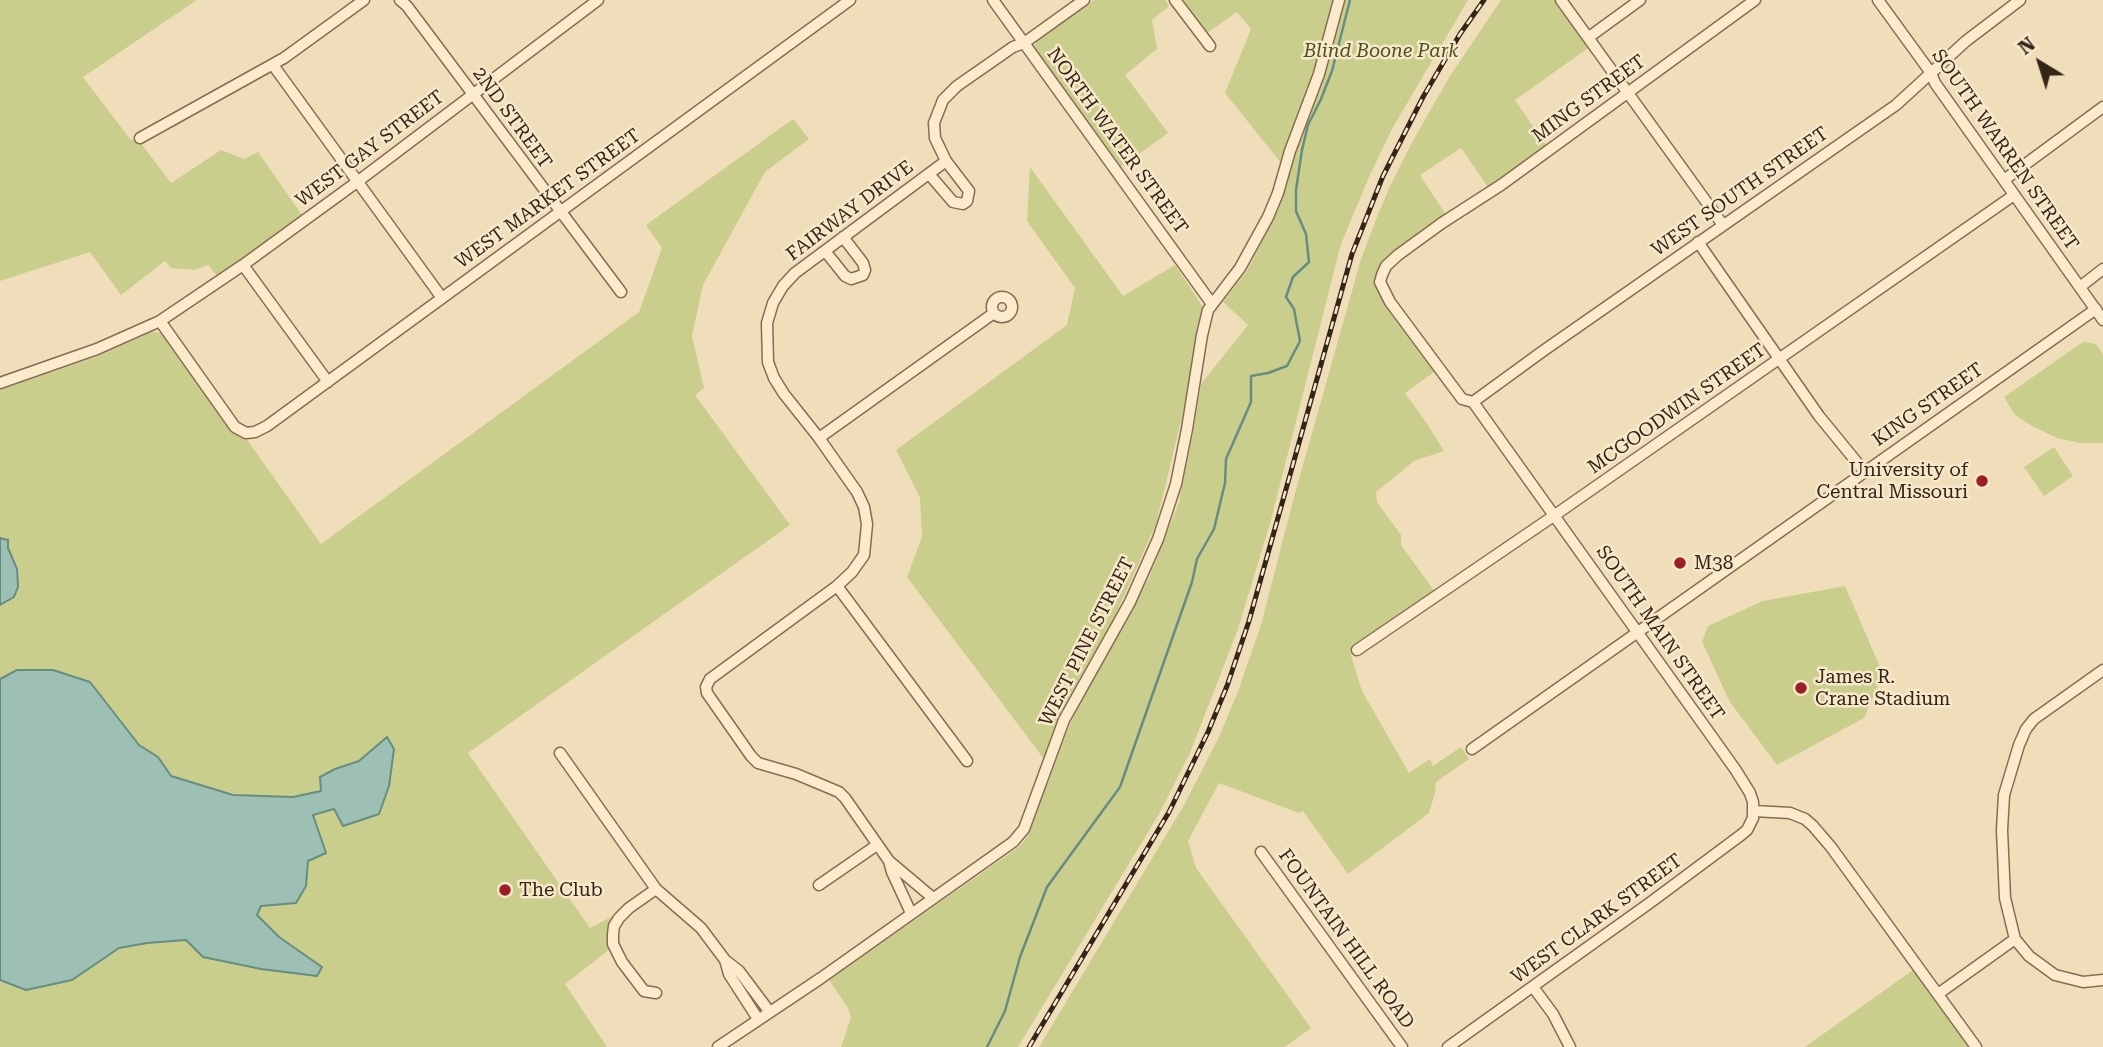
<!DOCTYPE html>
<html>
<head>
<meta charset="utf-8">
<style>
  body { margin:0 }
  #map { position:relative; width:2103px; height:1047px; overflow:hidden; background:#f0ddb9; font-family:"Roboto Serif",serif }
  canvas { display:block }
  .north { position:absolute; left:2005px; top:28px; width:70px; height:70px; -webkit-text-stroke:5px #f7e8c9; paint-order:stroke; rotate:322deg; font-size:19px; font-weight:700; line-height:28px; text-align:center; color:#352519 }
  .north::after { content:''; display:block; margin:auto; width:24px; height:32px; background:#352519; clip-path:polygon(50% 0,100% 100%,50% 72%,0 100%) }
</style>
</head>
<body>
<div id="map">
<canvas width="2103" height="1047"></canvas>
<div class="north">N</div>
</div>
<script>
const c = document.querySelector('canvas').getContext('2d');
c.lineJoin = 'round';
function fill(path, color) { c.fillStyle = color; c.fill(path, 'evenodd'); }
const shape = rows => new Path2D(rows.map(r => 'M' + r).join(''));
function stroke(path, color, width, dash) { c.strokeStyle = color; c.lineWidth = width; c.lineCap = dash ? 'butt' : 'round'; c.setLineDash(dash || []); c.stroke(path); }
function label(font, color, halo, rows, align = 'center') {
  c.font = font + ' "Roboto Serif",serif'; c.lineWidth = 5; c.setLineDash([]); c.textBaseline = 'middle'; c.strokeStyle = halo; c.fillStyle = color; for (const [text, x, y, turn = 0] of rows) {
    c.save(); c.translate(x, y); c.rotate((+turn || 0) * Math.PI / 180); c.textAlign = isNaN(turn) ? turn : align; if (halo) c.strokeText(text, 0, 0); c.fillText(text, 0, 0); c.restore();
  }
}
fill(shape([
  [0,0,197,0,83,77,130,139,140,142,171,183,221,150,244,159,258,152,302,215,218,277,208,265,194,270,171,268,165,261,121,295,90,252,0,281],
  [1094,0,1165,0,1169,6,1152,20,1157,49,1125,75,1168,133,1121,167,1034,47,1040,37],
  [1185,0,1334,0,1318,61,1281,163,1225,93,1251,29,1237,12,1207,33,1184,1],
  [1344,0,1468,0,1392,129,1369,177,1341,244,1271,520,1238,629,1190,753,1159,814,1018,1047,841,1047,851,1018,848,1008,829,980,1019,847,1028,836,1068,729,1083,697,1149,578,1164,541,1179,502,1193,433,1201,384,1248,325,1223,302,1247,271,1277,212,1296,144,1326,64],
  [1501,0,1557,0,1591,46,1515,100,1548,148,1488,187,1461,148,1420,175,1446,215,1377,280,1379,293,1437,370,1405,393,1428,425,1444,451,1414,461,1376,492,1377,502,1401,535,1401,545,1435,592,1357,642,1352,647,1350,652,1362,691,1409,773,1430,759,1433,766,1461,747,1469,759,1436,782,1435,793,1429,813,1348,874,1303,811,1299,813,1219,783,1188,841,1196,868,1311,1028,1285,1047,1039,1047,1184,805,1218,739,1237,694,1261,625,1294,497,1361,259,1377,217,1390,186,1414,139,1450,76],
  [793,119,809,139,765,172,703,285,692,336,704,388,695,395,790,525,468,753,590,928,615,915,609,934,610,949,565,984,607,1047,0,1047,0,390,96,357,152,332,158,332,163,335,232,432,248,441,321,544,639,312,662,248,646,225],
  [1030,167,1123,296,1175,265,1203,307,1183,413,1156,524,1116,614,1060,713,1044,759,907,577,922,537,920,498,896,450,1067,325,1075,288,1027,221],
  [2083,342,2096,344,2103,354,2103,443,2080,443,2057,438,2032,426,2015,415,2004,397],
  [2054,447,2073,476,2044,496,2024,467],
  [1845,586,1883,674,1864,718,1777,765,1730,702,1702,642,1708,626,1763,601],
  [1913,970,1968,1047,1805,1047]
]), '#cace8d');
const water = shape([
  [0,538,8,540,8,548,17,569,18,587,14,597,0,605,0,538],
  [17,670,53,670,90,682,139,745,158,757,171,776,233,795,293,797,321,791,320,777,335,769,359,761,387,737,394,749,389,786,379,814,343,826,334,809,313,815,326,853,308,861,306,886,296,903,261,906,257,915,279,937,322,967,317,976,261,969,203,957,186,940,147,943,119,948,72,980,26,990,0,980,0,679,17,670]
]);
fill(water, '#9ec0b4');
stroke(water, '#668d82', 2);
stroke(shape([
  [987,1047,1005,1011,1020,957,1047,887,1120,787,1192,582,1197,559,1214,529,1225,483,1226,459,1251,402,1251,376,1268,373,1287,366,1300,341,1294,309,1286,297,1293,277,1309,262,1306,234,1296,211,1296,190,1302,150,1308,125,1321,99,1332,71,1350,0]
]), '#668d82', 2.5);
const minor = shape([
  [400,0,407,6,621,292],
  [993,0,1212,304],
  [1175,0,1210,46],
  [1561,0,1723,225],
  [1878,0,1931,73,1935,83,2103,320],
  [1589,37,1640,0],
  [273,65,442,298],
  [140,138,284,58,364,0],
  [929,174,953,202,963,204,967,201,969,191,946,161,935,138,934,123,943,100,957,86,1013,47,1024,43,1084,0],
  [2004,180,2103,107],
  [1698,242,1819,416,1864,471],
  [825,251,845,276,851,279,863,275,865,270,863,263,843,237],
  [243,265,328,382],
  [2080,287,2103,269],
  '992 307a10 10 0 1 1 20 0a10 10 0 1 1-20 0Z',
  [160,321,235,427,246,433,255,432,267,426,850,0],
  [0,383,97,349,160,321,243,265,357,182,598,0],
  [1473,402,1543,351,1896,105,1966,41,2020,0],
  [819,438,994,313],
  [837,586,967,761],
  [1357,650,1555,515,2014,195],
  [2103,670,2034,719,2026,729,2019,745,2004,795,2002,830,2005,898,2015,939,2029,956,2055,975,2083,982,2103,980],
  [1472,749,2096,309],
  [560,753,656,889,701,928,725,960,739,971,769,1011],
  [1754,811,1790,813,1805,819,1813,826,1831,847,1976,1047],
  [1261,852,1402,1047],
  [889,861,892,872,911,913],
  [819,885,877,845],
  [933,898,889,861,845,798,839,792,796,774,758,763,751,756,707,693,706,687,710,679,837,586,852,572,864,555,867,524,864,507,857,492,819,438,784,394,774,378,768,362,767,323,773,303,783,286,795,273,946,161],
  [725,960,729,974,758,1019],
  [1533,987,1553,1014,1570,1047],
  [656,993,644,991,622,962,613,944,613,934,614,926,619,918,629,908,656,889],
  [1938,994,2015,939],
  [718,1047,821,978,1013,842,1024,829,1064,720,1130,602,1158,539,1176,484,1187,429,1202,335,1208,310,1240,268,1268,217,1278,193,1290,151,1319,74,1339,0],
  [1448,1047,1651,902,1741,835,1747,830,1753,818,1753,802,1750,793,1735,769,1473,402,1462,399,1390,302,1380,282,1382,275,1386,266,1398,255,1442,223,1501,185,1755,0]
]);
stroke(minor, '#876c53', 13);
stroke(minor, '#fbebcc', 10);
const rail = shape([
  [1029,1047,1169,812,1208,732,1227,686,1249,621,1352,254,1383,176,1423,97,1460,34,1484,0]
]);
stroke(rail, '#352519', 5);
stroke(rail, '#f7e8c9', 2.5, [8]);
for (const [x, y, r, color] of [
  [1982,481,7,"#9a1f26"],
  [1680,563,7,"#9a1f26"],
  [1801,688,7,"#9a1f26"],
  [505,890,7,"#9a1f26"]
]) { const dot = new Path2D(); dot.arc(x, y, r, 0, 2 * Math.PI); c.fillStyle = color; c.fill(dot); stroke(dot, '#f7e8c9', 2.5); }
label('italic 19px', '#48531e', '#f7e8c9', [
  ["Blind Boone Park",1381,51]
]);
label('19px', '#352519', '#f7e8c9', [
  ["MING STREET",1589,99,-36],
  ["2ND STREET",512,118,54],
  ["NORTH WATER STREET",1117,141,54],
  ["WEST GAY STREET",370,149,-37],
  ["SOUTH WARREN STREET",2005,150,55],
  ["WEST SOUTH STREET",1740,192,-35],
  ["WEST MARKET STREET",548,199,-36],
  ["FAIRWAY DRIVE",850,211,-37],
  ["KING STREET",1928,405,-35],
  ["MCGOODWIN STREET",1677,409,-35],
  ["SOUTH MAIN STREET",1660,633,55],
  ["WEST PINE STREET",1087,642,-63],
  ["WEST CLARK STREET",1597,919,-36],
  ["FOUNTAIN HILL ROAD",1346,939,54]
]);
label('19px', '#352519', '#f7e8c9', [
  ["University of",1968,470,"right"],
  ["Central Missouri",1968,492,"right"],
  ["M38",1694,563],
  ["James R.",1815,677],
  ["Crane Stadium",1815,699],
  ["The Club",519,890]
], 'left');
</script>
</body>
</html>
